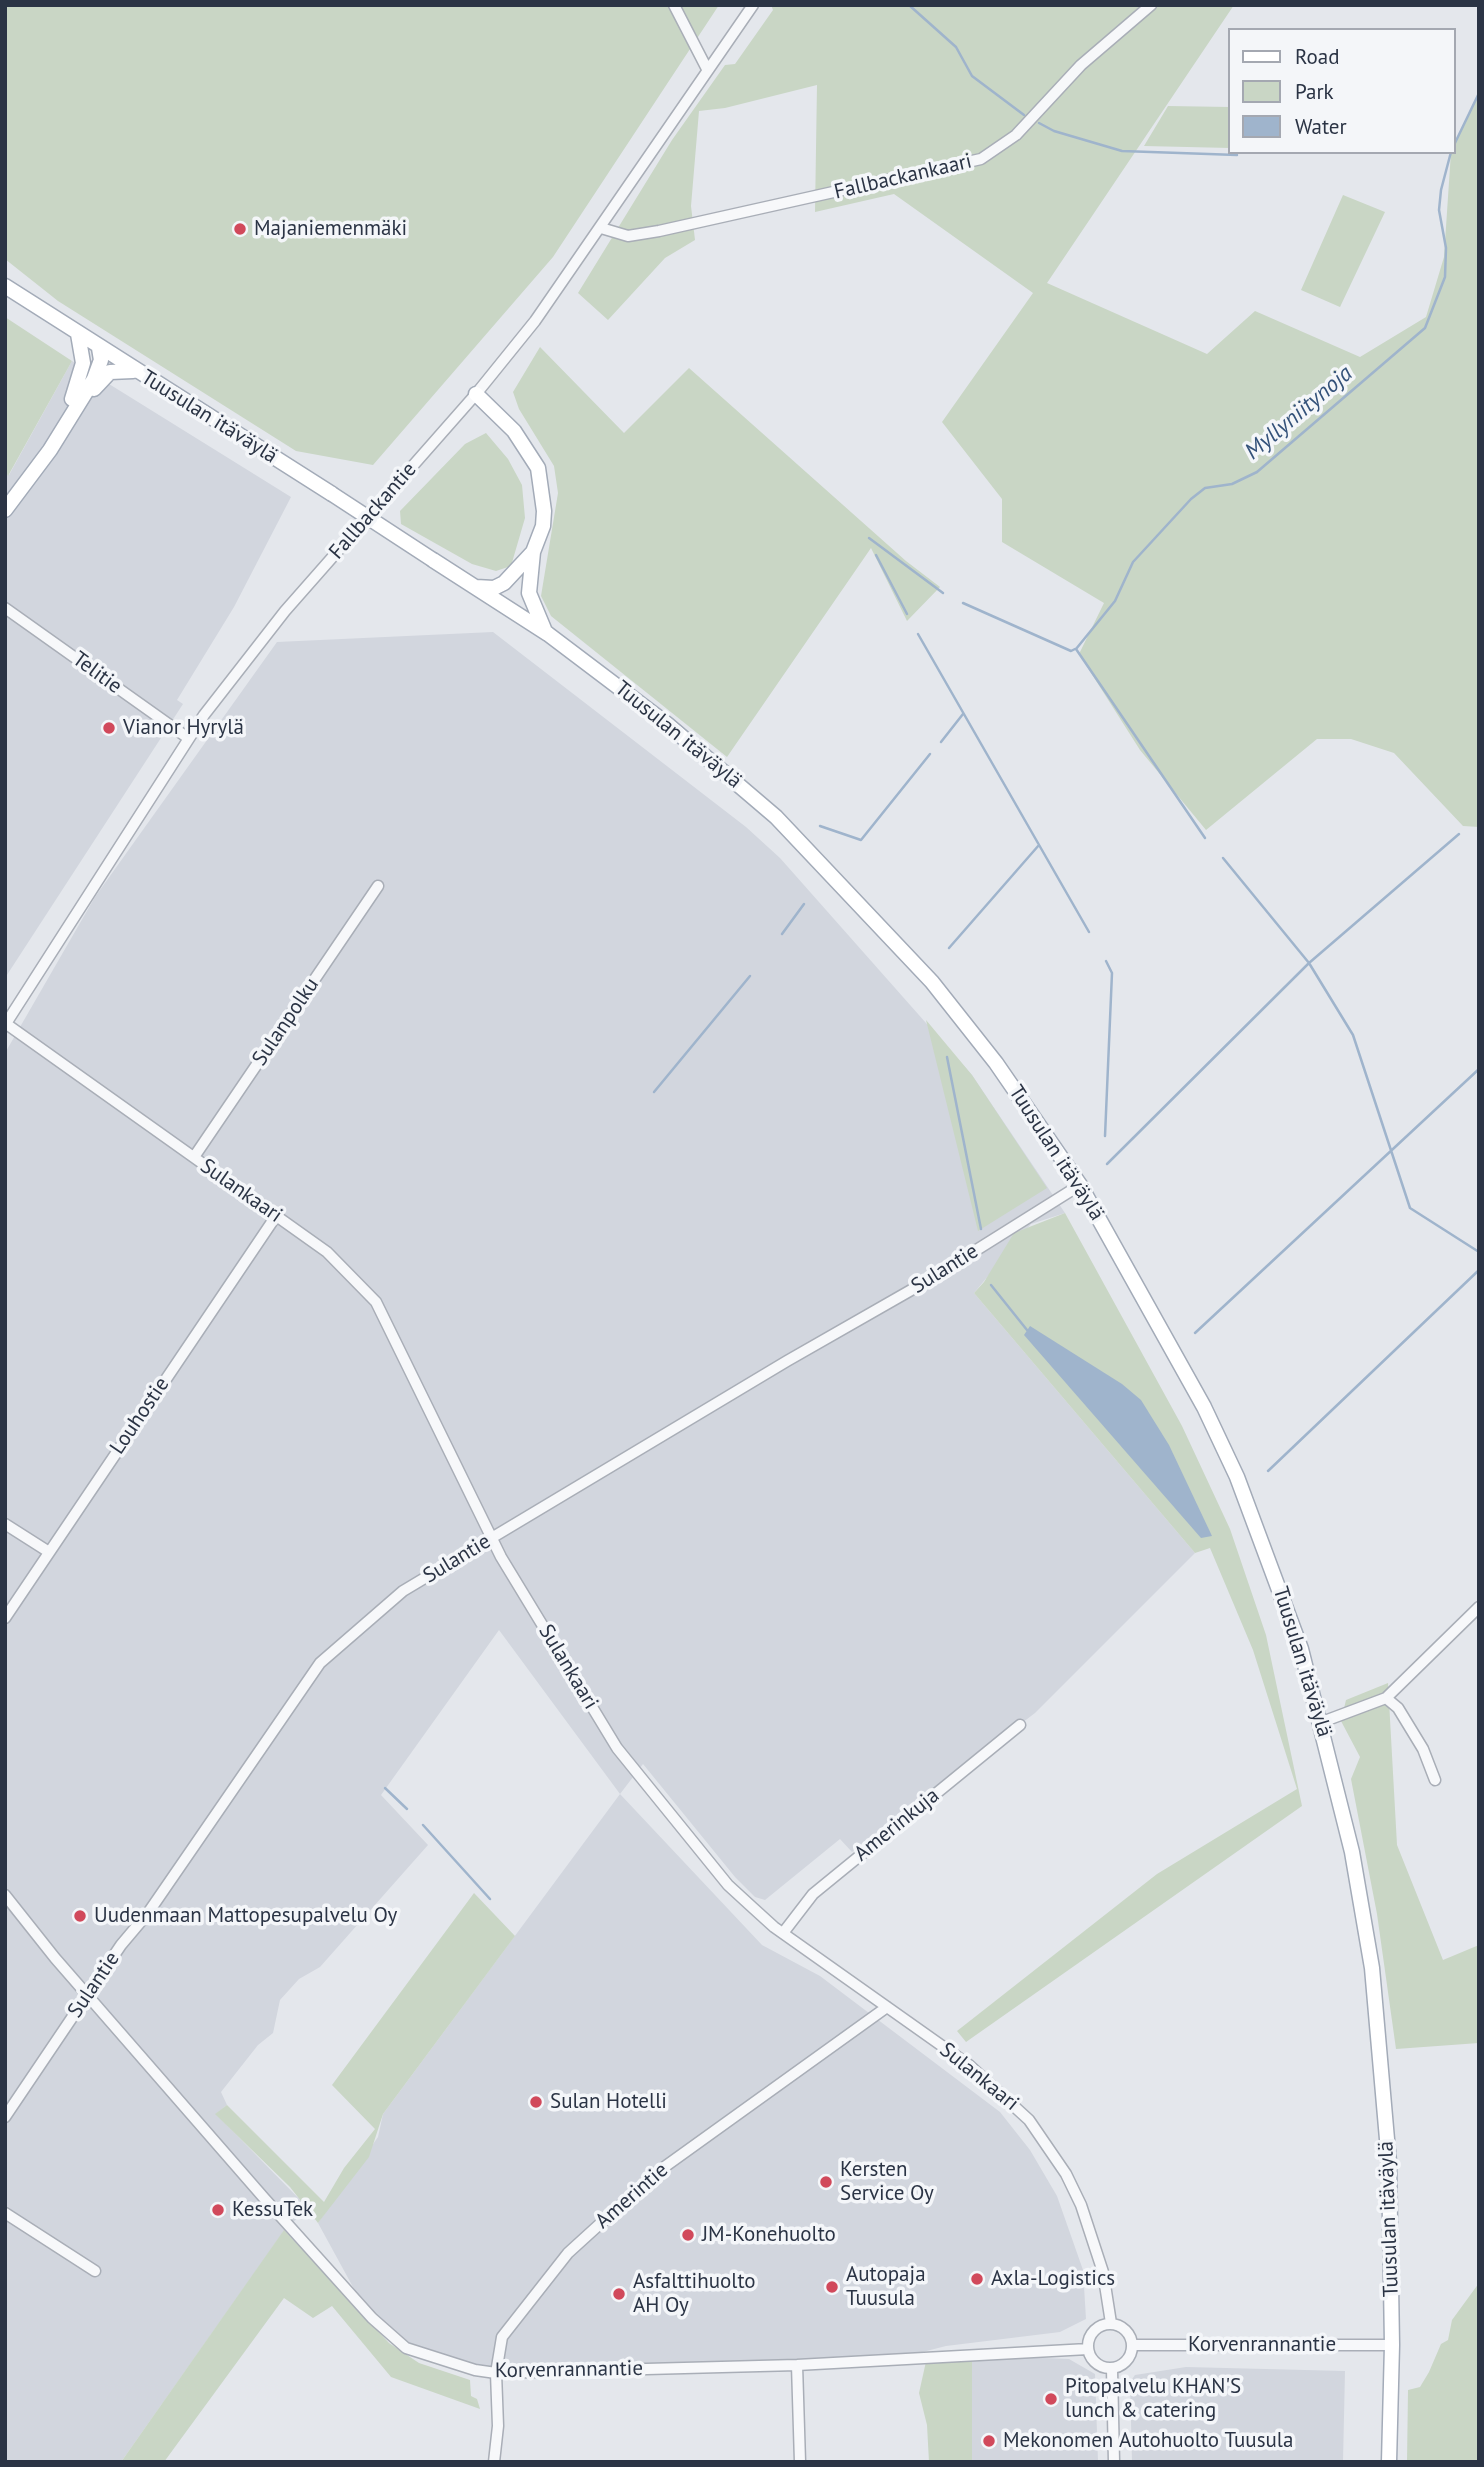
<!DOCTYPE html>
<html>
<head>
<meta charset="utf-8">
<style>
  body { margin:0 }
  #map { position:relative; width:1484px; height:2467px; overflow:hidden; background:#e4e7ec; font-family:"PT Sans",sans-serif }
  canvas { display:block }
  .frame { position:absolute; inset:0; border:7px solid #2b3445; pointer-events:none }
  .legend { position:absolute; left:1228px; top:28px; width:228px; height:126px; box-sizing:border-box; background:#f4f6f9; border:2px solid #a4a8b1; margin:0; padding:9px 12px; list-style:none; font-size:21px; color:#2b3445 }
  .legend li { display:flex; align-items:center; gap:14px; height:35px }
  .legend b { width:35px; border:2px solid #a4a8b1 }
</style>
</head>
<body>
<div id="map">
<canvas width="1484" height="2467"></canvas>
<div class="frame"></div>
<ul class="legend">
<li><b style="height:9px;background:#fff"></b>Road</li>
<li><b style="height:19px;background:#c9d6c5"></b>Park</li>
<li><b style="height:19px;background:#9fb4cc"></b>Water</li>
</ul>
</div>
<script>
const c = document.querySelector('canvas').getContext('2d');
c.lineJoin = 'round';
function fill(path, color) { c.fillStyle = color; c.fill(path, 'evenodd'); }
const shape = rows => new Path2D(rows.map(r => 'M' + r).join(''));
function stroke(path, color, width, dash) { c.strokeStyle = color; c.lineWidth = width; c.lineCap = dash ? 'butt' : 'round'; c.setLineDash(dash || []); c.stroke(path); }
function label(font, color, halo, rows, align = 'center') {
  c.font = font + ' "PT Sans",sans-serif'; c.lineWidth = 7; c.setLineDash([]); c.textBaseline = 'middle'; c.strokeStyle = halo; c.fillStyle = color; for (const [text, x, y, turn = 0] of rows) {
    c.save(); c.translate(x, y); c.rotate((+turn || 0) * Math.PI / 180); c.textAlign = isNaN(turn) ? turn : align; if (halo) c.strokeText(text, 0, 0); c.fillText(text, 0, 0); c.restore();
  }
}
fill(shape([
  [72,361,291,497,234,607,177,700,183,704,5,978,5,470,9,475],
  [493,632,746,827,780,858,972,1075,1065,1213,1031,1224,974,1293,1195,1553,1035,1713,852,1852,840,1839,765,1900,755,1897,735,1877,643,1764,620,1794,762,1945,820,1976,1000,2112,1030,2150,1057,2196,1083,2270,1086,2319,1060,2332,946,2346,891,2360,496,2373,437,2361,371,2320,318,2223,378,2137,383,2114,620,1794,499,1630,381,1795,428,1845,320,1967,299,1979,280,2000,273,2033,258,2045,221,2092,227,2105,216,2114,308,2208,284,2231,121,2462,5,2462,5,1053,95,897,277,642],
  [972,2355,1069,2359,1095,2374,1098,2462,972,2462],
  [1186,2367,1345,2371,1343,2462,1132,2462,1130,2382,1135,2375]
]), '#d2d6de');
fill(shape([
  [5,5,719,5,553,257,373,465,296,451,58,301,5,259],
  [771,5,1234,5,1047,283,1207,354,1255,311,1360,357,1426,317,1444,257,1451,152,1454,152,1454,145,1479,93,1479,827,1463,826,1394,753,1351,739,1317,739,1206,830,1140,750,1079,654,1104,603,1002,542,1002,499,942,422,1033,293,894,194,815,212,817,85,725,108,699,111,691,206,695,240,665,258,608,320,578,293,672,140,725,65,735,64,773,10],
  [1168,106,1230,107,1230,148,1144,146],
  [1343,195,1385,212,1340,307,1301,290],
  [5,317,72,361,8,476,5,470],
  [540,347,624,433,689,368,906,561,940,587,907,621,871,548,727,757,551,616,541,596,558,493,554,466,519,409,513,392],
  [486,433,508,459,522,485,525,518,511,566,496,571,472,564,401,524,400,511,465,444],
  [926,1020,972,1075,1047,1188,978,1231],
  [1065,1213,1182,1426,1230,1529,1266,1635,1302,1806,966,2042,957,2031,1157,1874,1297,1789,1253,1650,1210,1548,1195,1553,974,1293,984,1282,1014,1233],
  [1388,1683,1397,1845,1443,1960,1479,1945,1479,2043,1396,2049,1377,1914,1351,1779,1360,1757,1341,1721,1346,1700],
  [474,1893,515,1936,383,2114,369,2157,318,2223,290,2187,215,2114,227,2105,324,2202,344,2168,375,2129,332,2085],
  [284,2230,389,2343,419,2363,470,2380,471,2396,477,2399,480,2409,391,2377,332,2306,313,2318,284,2298,164,2462,121,2462],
  [1479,2283,1479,2462,1407,2462,1408,2390,1420,2387,1429,2372,1441,2344,1448,2340,1452,2320],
  [972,2355,972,2462,929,2462,927,2425,919,2393,927,2357]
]), '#c9d6c5');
fill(shape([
  [1030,1326,1122,1384,1141,1400,1169,1445,1212,1536,1201,1538,1024,1335]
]), '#9fb4cc');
stroke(shape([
  [909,5,956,47,972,76,1024,115],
  [1039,123,1054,131,1122,151,1237,155],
  [1454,145,1479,93],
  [869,538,943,593],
  [876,555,907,614],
  [963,603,1071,651,1075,649],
  [918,634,1089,932],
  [1076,649,1115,601,1133,562,1191,499,1205,488,1232,484,1257,472,1425,328,1445,277,1446,248,1439,210,1441,190,1451,152],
  [1076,649,1205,838],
  [941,742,963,714],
  [820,826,861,840,930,754],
  [1223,858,1309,963,1353,1035,1410,1208,1479,1252],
  [782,934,804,904],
  [949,948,1039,845],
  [947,1057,981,1229],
  [654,1092,750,976],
  [1105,1136,1112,973,1106,961],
  [1107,1164,1309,963,1459,834],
  [991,1285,1027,1330],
  [1195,1333,1479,1069],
  [1268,1471,1479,1270],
  [385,1788,407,1809],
  [423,1825,490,1899]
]), '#9fb4cc', 2.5);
const minor = shape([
  [674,5,707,69],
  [601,228,628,236,659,231,981,159,1016,135,1081,65,1151,5],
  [5,608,188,738],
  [5,1023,327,1252,376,1302,501,1557,617,1748,728,1885,752,1907,774,1927,969,2065,1029,2120,1066,2174,1081,2205,1103,2272,1111,2323],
  [5,1025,204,715,285,611,476,394,535,321,753,5],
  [194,1157,378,886],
  [5,1524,49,1552],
  [5,1618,276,1216],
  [1386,1698,1398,1708,1423,1749,1435,1780],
  [1322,1722,1386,1698,1479,1607],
  [5,1895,55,1958,264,2198,372,2318,406,2348,475,2370,496,2373,797,2365,1088,2349],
  [783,1933,813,1894,1020,1725],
  [5,2117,121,1945,148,1913,320,1663,403,1591,787,1361,927,1281,1080,1185],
  [5,2213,95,2271],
  '1088 2346a22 22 0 1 1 44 0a22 22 0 1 1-44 0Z',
  [1132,2345,1392,2345],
  [797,2365,800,2462],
  [1112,2369,1114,2462],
  [494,2462,498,2426,496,2373,502,2337,568,2253,656,2173,887,2007]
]);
const major = shape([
  [5,286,332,494],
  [94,389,110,372,133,371],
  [476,394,514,431,538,468,544,511,543,526,533,552,529,593,544,629],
  [72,399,83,363,78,334],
  [5,510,50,450,94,379,101,360,99,348],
  [433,560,548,634,667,724,776,817,932,982,996,1063,1080,1185,1204,1407,1237,1477,1301,1649,1352,1852,1372,1968,1389,2162,1392,2345,1389,2462],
  [476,587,494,588,504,583,532,553]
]);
stroke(minor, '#a9aeb7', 13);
stroke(major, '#a3abb8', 17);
stroke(minor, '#f7f8fa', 10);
stroke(major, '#fff', 14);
const majorBridge = shape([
  [332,494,433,560]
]);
stroke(majorBridge, '#a3abb8', 17, []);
stroke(majorBridge, '#fff', 14);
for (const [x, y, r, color] of [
  [240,229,7,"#d1495b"],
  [109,728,7,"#d1495b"],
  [80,1916,7,"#d1495b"],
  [536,2102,7,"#d1495b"],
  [826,2182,7,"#d1495b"],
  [218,2210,7,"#d1495b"],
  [688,2235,7,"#d1495b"],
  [977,2279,7,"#d1495b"],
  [832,2287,7,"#d1495b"],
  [619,2294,7,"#d1495b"],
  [1051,2399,7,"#d1495b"],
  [989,2441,7,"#d1495b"]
]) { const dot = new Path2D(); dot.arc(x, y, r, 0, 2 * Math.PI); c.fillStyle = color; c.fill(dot); stroke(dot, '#f4f6f9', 2.5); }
label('21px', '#2b3445', '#f4f6f9', [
  ["Fallbackankaari",903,177,-13],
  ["Tuusulan itäväylä",209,417,32],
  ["Fallbackantie",373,511,-49],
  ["Telitie",97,673,36],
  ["Tuusulan itäväylä",678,735,39],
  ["Sulanpolku",286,1022,-56],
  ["Tuusulan itäväylä",1056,1153,57],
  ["Sulankaari",241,1191,35],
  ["Sulantie",945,1269,-32],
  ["Louhostie",140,1416,-56],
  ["Sulantie",457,1559,-31],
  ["Tuusulan itäväylä",1302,1662,73],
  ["Sulankaari",568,1667,59],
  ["Amerinkuja",897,1825,-39],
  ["Sulantie",94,1985,-56],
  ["Sulankaari",979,2077,39],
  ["Amerintie",632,2196,-41],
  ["Tuusulan itäväylä",1389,2219,-92],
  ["Korvenrannantie",1262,2345],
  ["Korvenrannantie",569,2370,-1]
]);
label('21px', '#2b3445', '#f4f6f9', [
  ["Majaniemenmäki",254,229],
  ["Vianor Hyrylä",123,728],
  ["Uudenmaan Mattopesupalvelu Oy",94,1916],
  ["Sulan Hotelli",550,2102],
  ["Kersten",840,2170],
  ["Service Oy",840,2194],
  ["KessuTek",232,2210],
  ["JM-Konehuolto",702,2235],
  ["Autopaja",846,2275],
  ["Tuusula",846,2299],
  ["Axla-Logistics",991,2279],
  ["Asfalttihuolto",633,2282],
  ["AH Oy",633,2306],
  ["Pitopalvelu KHAN'S",1065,2387],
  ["lunch & catering",1065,2411],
  ["Mekonomen Autohuolto Tuusula",1003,2441]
], 'left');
label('italic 23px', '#34527a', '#f4f6f9', [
  ["Myllyniitynoja",1299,413,-40]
]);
</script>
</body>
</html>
